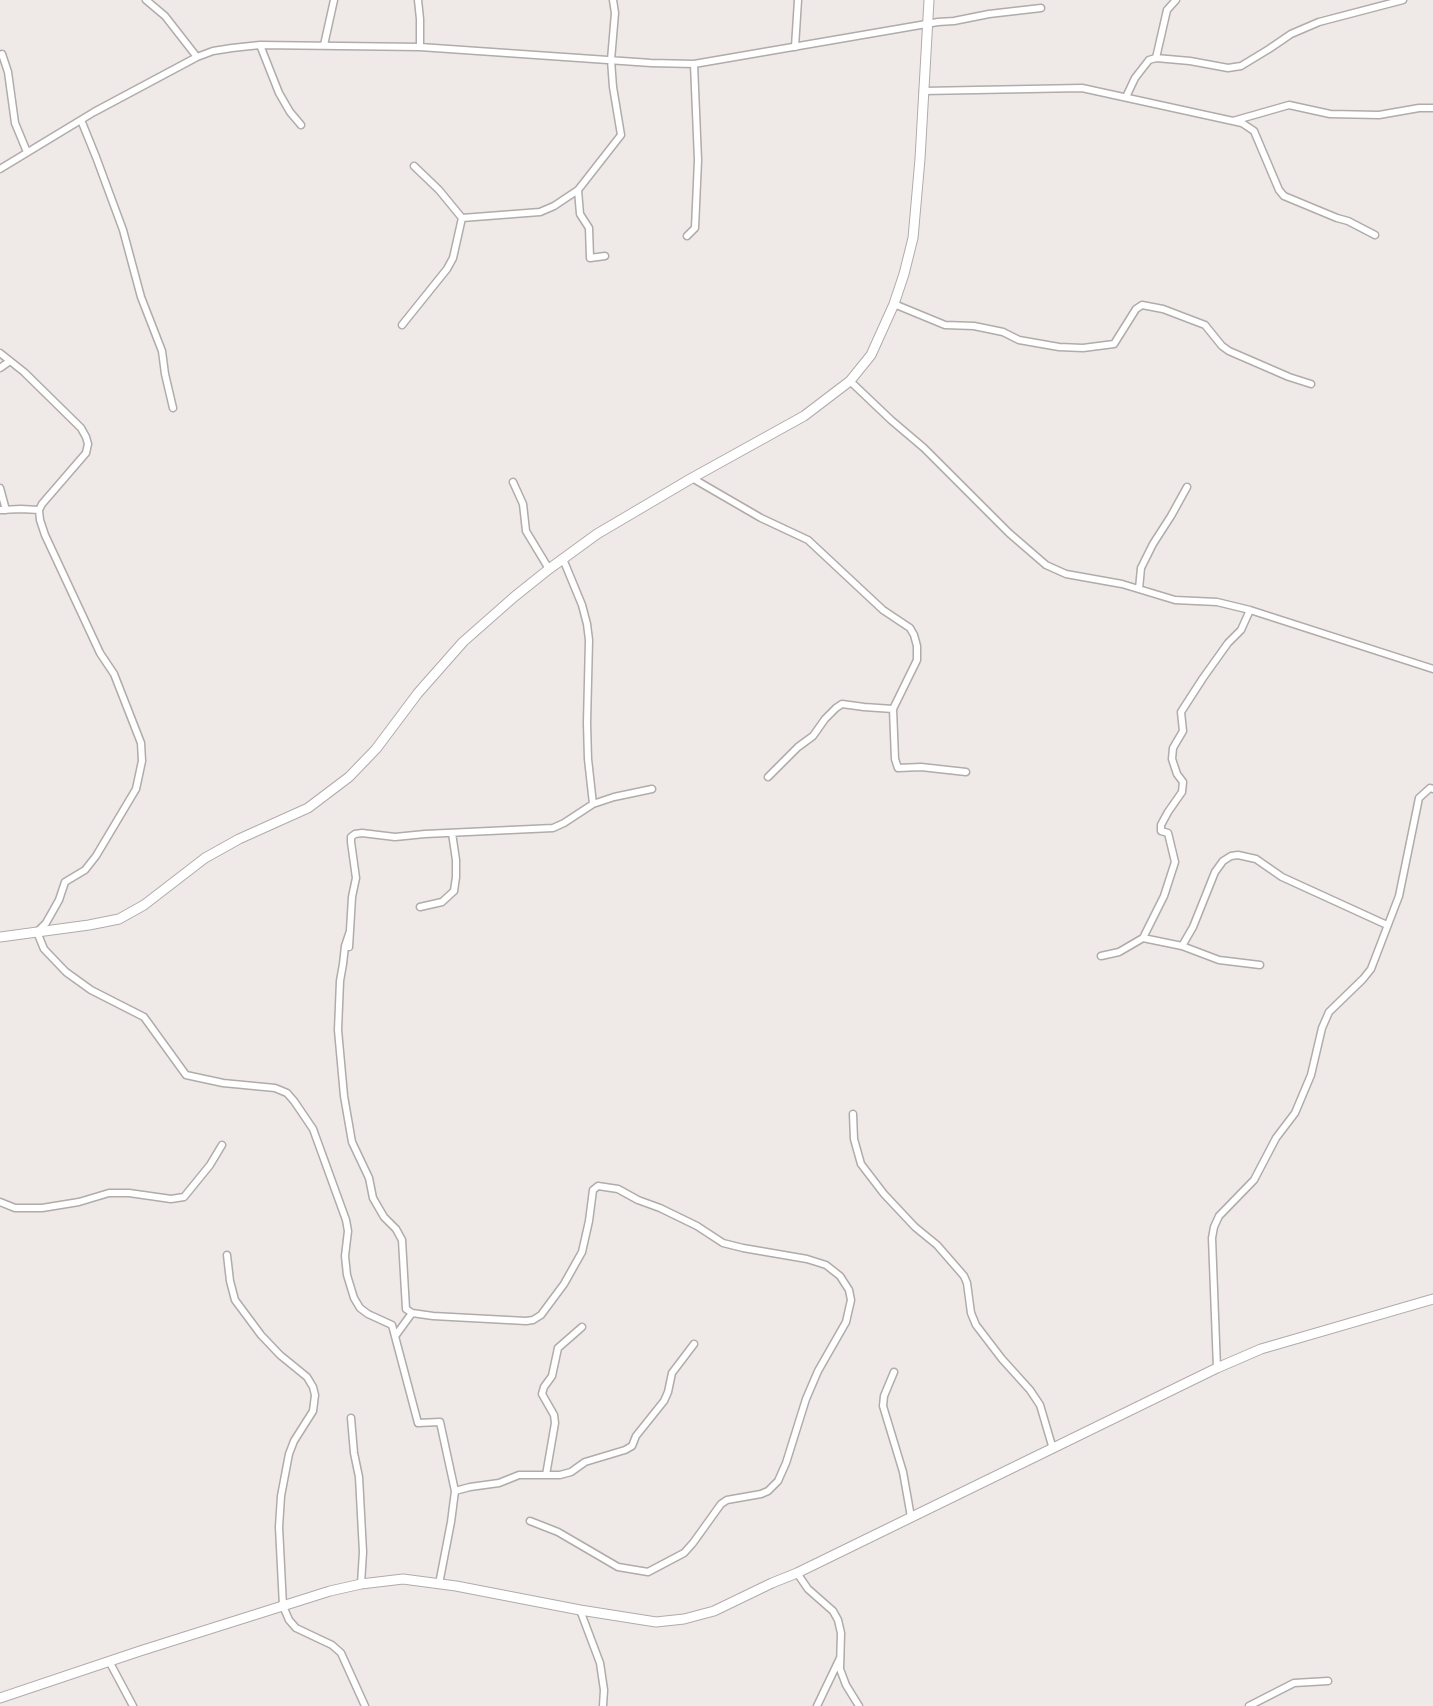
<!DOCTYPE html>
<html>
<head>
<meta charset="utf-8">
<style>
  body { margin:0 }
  canvas { display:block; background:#efeae8 }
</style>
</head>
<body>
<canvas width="1433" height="1706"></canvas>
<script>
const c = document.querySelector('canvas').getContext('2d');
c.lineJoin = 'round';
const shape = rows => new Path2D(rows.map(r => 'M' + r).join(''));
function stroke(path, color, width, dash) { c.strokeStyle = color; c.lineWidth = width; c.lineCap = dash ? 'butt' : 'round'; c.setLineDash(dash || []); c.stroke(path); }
const street = shape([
  [146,0,165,16,197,57],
  [418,0,420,19,420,47],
  [260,45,279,93,290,112,301,125],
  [324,45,334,0],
  [795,47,798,0],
  [2,54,8,72,15,123,27,152],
  [1156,58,1167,10,1176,0],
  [923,91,1082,88,1242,123,1254,131,1279,190,1284,196,1337,218,1348,221,1375,235],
  [1126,97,1135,78,1149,60,1156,58,1190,61,1228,68,1241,66,1269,49,1291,34,1319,22,1403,0],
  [81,120,96,157,123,230,141,297,162,351,165,374,173,408],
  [1233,121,1289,105,1330,114,1379,115,1419,108,1433,108],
  [414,166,439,190,462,218,540,212,554,206,578,190,621,135,613,87,611,60,615,13,613,0],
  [0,169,94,112,197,57,213,51,232,48,260,45,420,47,651,63,694,64,938,22,954,21,989,14,1041,8],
  [578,190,580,214,589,228,590,258,605,256],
  [687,236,695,228,698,160,694,64],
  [894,304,945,325,974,326,1003,332,1019,340,1059,347,1083,348,1114,344,1136,309,1142,305,1163,309,1205,325,1222,346,1229,351,1289,377,1311,384],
  [402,325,447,269,453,258,462,218],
  [0,353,24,372,81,428,86,437,88,444,86,453,42,504,39,510,40,520,45,535,100,653,114,674,141,743,142,761,136,789,96,856,85,870,65,882,59,900,46,923,37,932,44,949,66,972,91,990,144,1017,186,1075,223,1083,275,1088,287,1093,294,1101,313,1129,346,1220,348,1231,345,1256,347,1275,354,1298,360,1308,368,1314,392,1325,418,1423,440,1422,455,1491,451,1522,439,1584],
  [0,368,10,361],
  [850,381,891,420,924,448,1009,533,1046,565,1066,574,1122,584,1175,600,1217,602,1250,610,1433,669],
  [692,478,761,518,808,540,883,610,910,628,914,635,917,646,917,660,893,709,895,759,898,768,921,767,966,772],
  [513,482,523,504,526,531,549,569],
  [0,488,6,510],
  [0,510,21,509,39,510],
  [563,559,582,605,587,624,589,640,587,723,588,759,593,804],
  [1139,589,1141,568,1153,544,1171,516,1187,487],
  [768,777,798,747,813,736,825,719,836,708,842,704,864,707,893,709],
  [420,907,442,902,454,891,456,877,456,860,452,833],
  [350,931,345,946,343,964,340,981,338,1030,344,1096,352,1142,369,1178,373,1198,384,1217,396,1229,402,1240,406,1309,412,1313,433,1316,526,1321,533,1320,541,1315,564,1284,582,1252,589,1221,593,1190,598,1186,618,1189,638,1200,660,1208,697,1226,723,1243,743,1248,807,1259,826,1265,840,1276,849,1290,851,1300,846,1322,818,1371,806,1399,786,1463,778,1481,768,1491,761,1494,727,1500,721,1504,693,1543,684,1553,648,1572,618,1567,558,1532,530,1521],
  [1143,938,1182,946,1219,960,1260,965],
  [1182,946,1193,927,1215,872,1223,861,1231,856,1238,855,1256,859,1282,877,1387,925],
  [349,947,352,897,356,878,351,842,351,837,355,834,362,833,395,837,425,834,553,828,564,823,593,804,614,797,652,789],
  [1101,956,1119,952,1143,938,1164,896,1175,862,1168,833,1161,831,1161,825,1168,812,1182,792,1183,782,1177,774,1172,759,1173,748,1183,731,1181,712,1203,678,1228,643,1241,630,1250,610],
  [853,1114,854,1139,861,1164,884,1194,915,1227,937,1245,964,1276,967,1283,971,1313,976,1325,1002,1359,1030,1390,1040,1405,1053,1449],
  [0,1202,15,1208,42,1208,79,1202,109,1193,129,1193,171,1199,184,1197,210,1165,222,1145],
  [227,1255,230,1281,235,1300,261,1335,280,1355,307,1377,313,1387,315,1395,313,1411,294,1441,289,1454,281,1496,279,1527,283,1606,289,1620,296,1628,332,1645,341,1653,365,1706],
  [396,1335,412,1313],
  [1217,1368,1212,1238,1214,1227,1219,1216,1254,1180,1276,1138,1295,1113,1311,1075,1322,1028,1329,1012,1363,979,1371,969,1399,896,1419,798,1430,788,1433,789],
  [894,1372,884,1396,883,1406,903,1472,911,1517],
  [351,1418,354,1453,359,1477,363,1552,361,1584],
  [546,1475,555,1423,554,1415,542,1394,544,1387,552,1376,558,1348,582,1327],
  [455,1491,470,1487,499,1483,519,1475,560,1475,571,1472,585,1462,625,1450,632,1446,636,1436,664,1401,668,1392,672,1373,694,1344],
  [797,1573,808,1589,833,1611,838,1620,841,1633,840,1669,846,1685,859,1706],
  [580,1610,600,1663,604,1690,603,1706],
  [109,1661,133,1706],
  [817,1706,840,1658],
  [1249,1706,1294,1683,1328,1681]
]);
const secondary = shape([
  [0,937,89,925,119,919,144,905,205,858,239,839,308,808,349,777,376,749,418,693,463,642,514,597,549,569,597,534,692,478,804,416,850,381,871,355,894,304,904,274,913,238,920,159,929,0],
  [0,1698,140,1651,330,1591,361,1584,403,1579,456,1586,580,1610,656,1622,684,1619,714,1611,772,1583,797,1573,1217,1368,1261,1349,1433,1299]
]);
stroke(street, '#b1abaa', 9);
stroke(secondary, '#b1abaa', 11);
stroke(street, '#fff', 6);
stroke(secondary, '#fff', 9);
</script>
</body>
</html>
